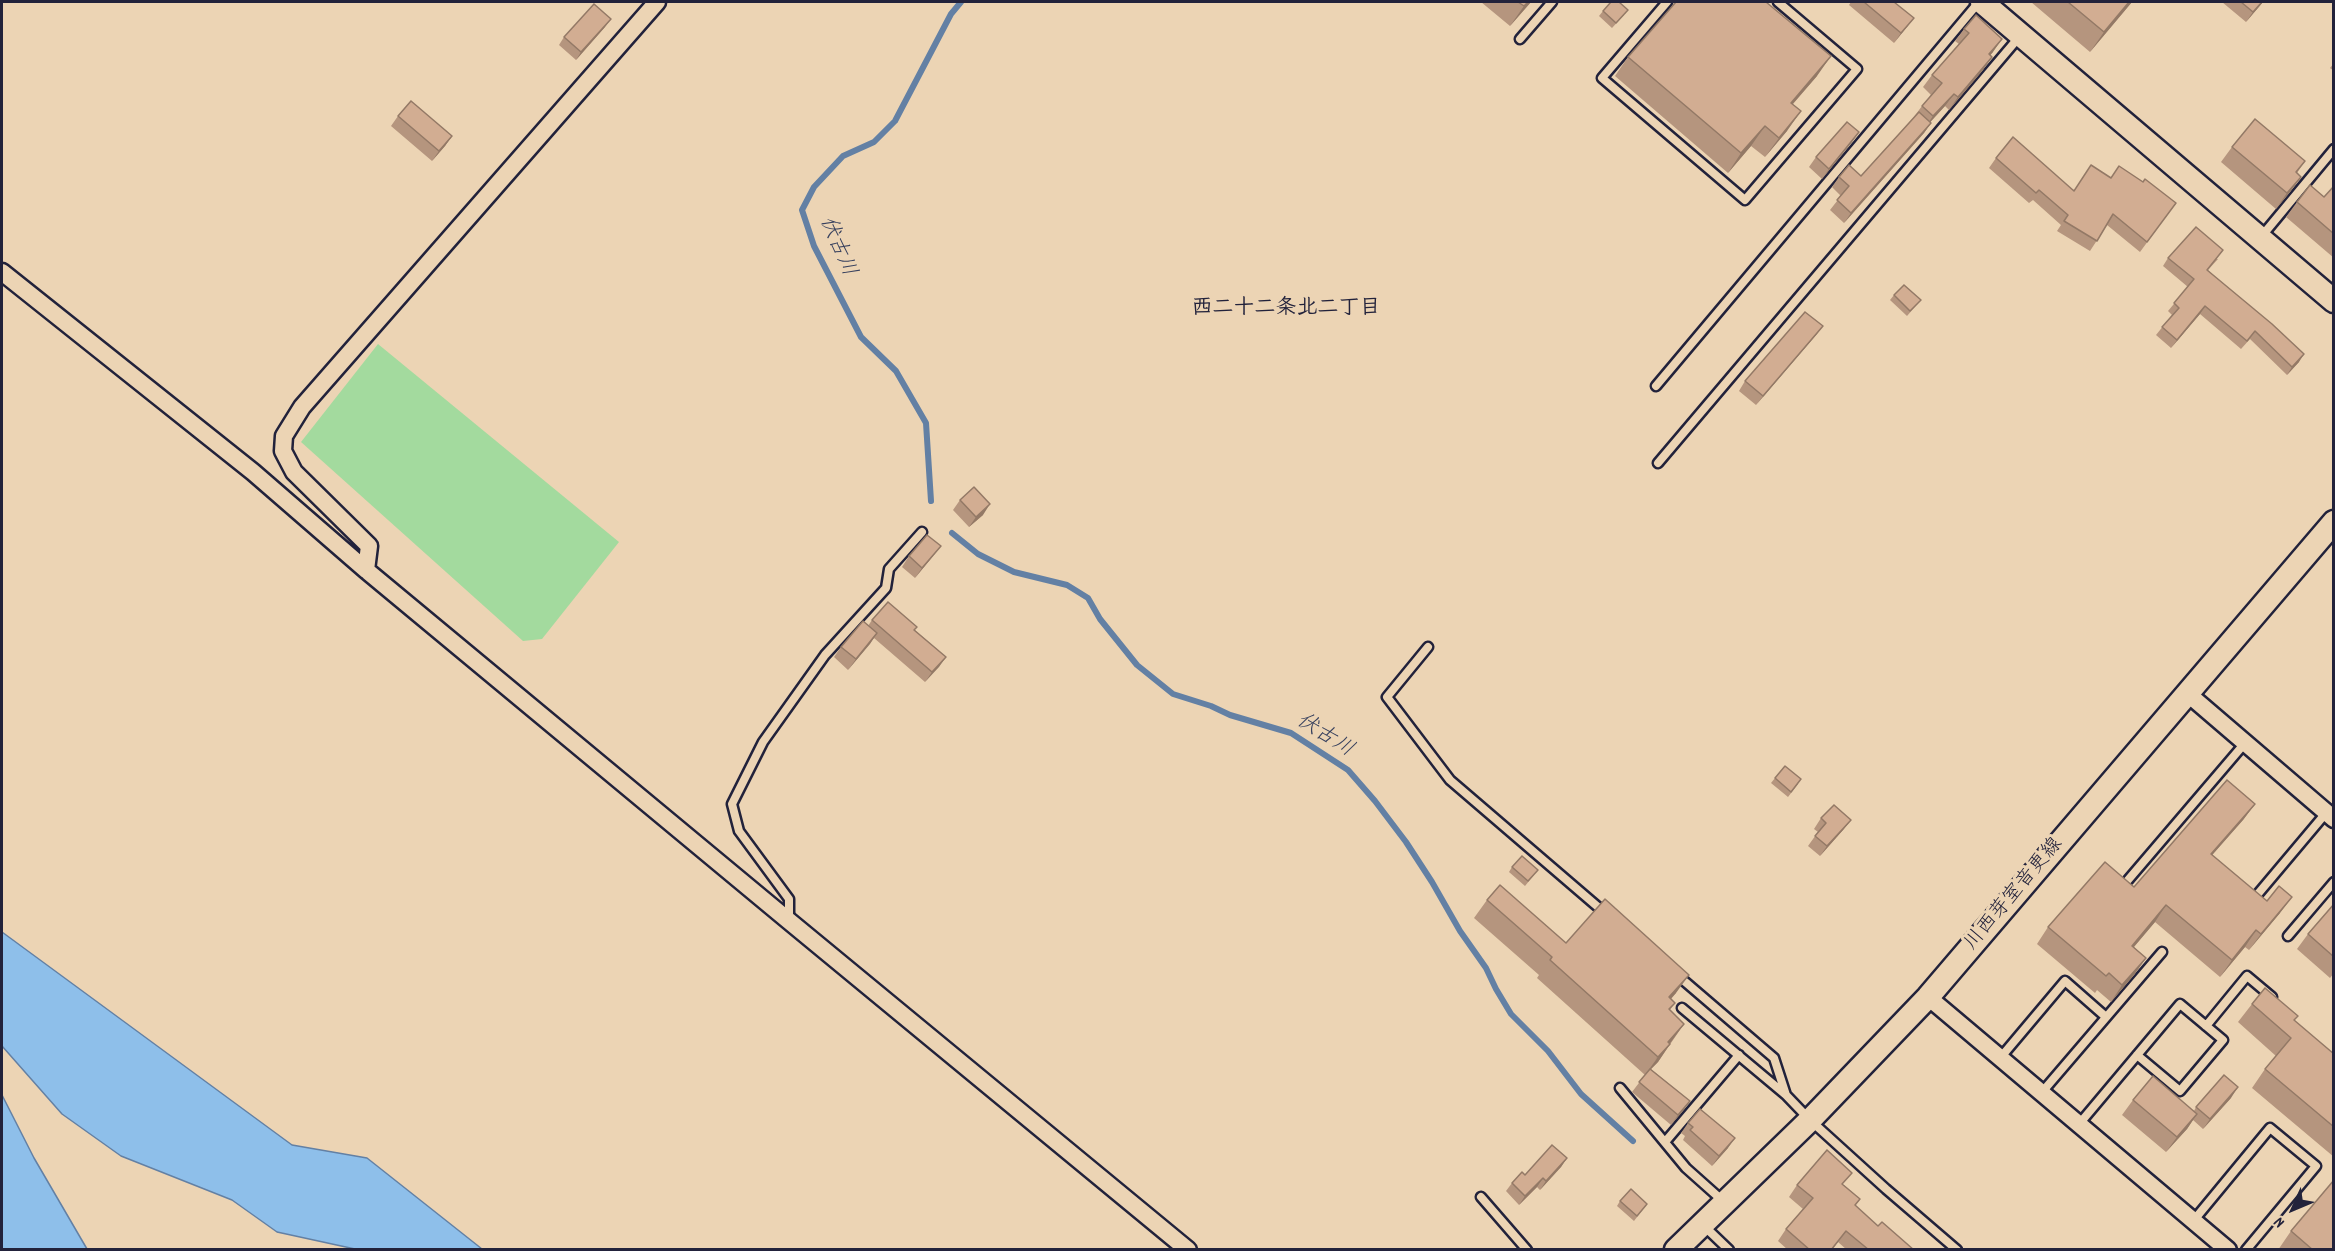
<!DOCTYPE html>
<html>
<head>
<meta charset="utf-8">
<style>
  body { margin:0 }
  #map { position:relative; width:2335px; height:1251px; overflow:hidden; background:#ecd4b4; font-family:Dekko,sans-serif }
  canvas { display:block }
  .frame { position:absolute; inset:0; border:3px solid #22223b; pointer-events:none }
  .north { position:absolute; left:2263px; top:1179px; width:60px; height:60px; -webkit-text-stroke:4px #ecd4b4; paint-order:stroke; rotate:226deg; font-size:16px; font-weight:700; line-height:24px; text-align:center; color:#22223b }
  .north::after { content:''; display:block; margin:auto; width:21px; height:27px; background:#22223b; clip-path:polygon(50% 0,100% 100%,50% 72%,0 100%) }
</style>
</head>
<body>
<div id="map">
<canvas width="2335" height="1251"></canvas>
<div class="frame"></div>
<div class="north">N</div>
</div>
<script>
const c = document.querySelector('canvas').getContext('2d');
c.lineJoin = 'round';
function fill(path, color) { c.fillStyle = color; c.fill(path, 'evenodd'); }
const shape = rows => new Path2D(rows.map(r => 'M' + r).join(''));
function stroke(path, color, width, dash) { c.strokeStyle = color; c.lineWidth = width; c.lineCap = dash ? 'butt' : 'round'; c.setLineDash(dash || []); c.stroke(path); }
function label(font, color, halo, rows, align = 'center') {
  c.font = font + ' Dekko,"Klee One",sans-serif'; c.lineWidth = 6; c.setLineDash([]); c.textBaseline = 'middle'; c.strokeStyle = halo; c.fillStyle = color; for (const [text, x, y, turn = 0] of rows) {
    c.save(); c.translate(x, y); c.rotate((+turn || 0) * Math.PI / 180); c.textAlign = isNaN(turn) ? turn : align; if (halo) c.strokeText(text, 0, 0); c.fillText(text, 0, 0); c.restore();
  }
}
fill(shape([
  [378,344,619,542,542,639,523,641,301,442]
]), '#a3da9e');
const water = shape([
  [2,932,292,1145,367,1158,482,1249,355,1249,277,1232,232,1200,121,1156,62,1114,2,1046,2,932],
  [2,1095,34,1158,87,1249,2,1249,2,1095]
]);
fill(water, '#8ebfea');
stroke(water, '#6380a4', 1.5);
stroke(shape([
  [931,501,926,423,896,371,861,337,814,246,802,210,814,187,843,156,874,142,895,121,951,14,961,2],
  [952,533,978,554,1014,572,1067,585,1088,598,1100,619,1137,665,1173,694,1211,706,1230,715,1291,733,1348,770,1375,801,1406,842,1432,882,1460,931,1486,968,1496,989,1511,1014,1548,1051,1581,1094,1633,1141]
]), '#6380a4', 6);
const lane = shape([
  [1667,2,1602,78,1745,200,1857,69,1778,2],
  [1520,39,1552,2],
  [2261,237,2334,149],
  [1656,386,1979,2],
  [1658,463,2020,36],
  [1428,647,1387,697,1450,780,1605,913],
  [2128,880,2245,743],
  [2257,895,2326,813],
  [789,919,789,899,739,831,732,804,763,742,825,655,886,588,889,569,922,532],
  [2288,936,2334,882],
  [1676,974,1774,1058,1786,1095],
  [1682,1008,1786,1095,1810,1120,1886,1189,1957,1250],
  [2206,1026,2247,976,2272,997],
  [2001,1057,2065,981,2106,1017],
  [1620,1088,1686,1168,1723,1201],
  [2043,1091,2162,952],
  [2080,1123,2180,1004,2223,1040,2180,1091,2137,1055],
  [1665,1142,1739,1055],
  [1481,1197,1527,1250],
  [2194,1220,2270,1128,2316,1166,2246,1250],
  [1703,1225,1729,1250]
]);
const street = shape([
  [2,272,253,472,366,570,789,921,1188,1250],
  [366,570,369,546,294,472,283,451,284,436,302,407,657,2],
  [2187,693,2334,819],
  [1928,997,2228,1250]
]);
const secondary = shape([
  [1982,2,2334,301],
  [1676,1250,1810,1120,1928,997,2334,522]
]);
stroke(lane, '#22223b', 13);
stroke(street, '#22223b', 21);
stroke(secondary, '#22223b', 27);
stroke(lane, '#ecd4b4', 8);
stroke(street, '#ecd4b4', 16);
stroke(secondary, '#ecd4b4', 22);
fill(shape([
  [1481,2,1531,2,1510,26],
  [1851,2,1894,2,1914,18,1894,43,1849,5],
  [2031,2,2132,2,2090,52],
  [2222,2,2263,2,2246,22],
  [1603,11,1624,15,1612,28,1599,16],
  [605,27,576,60,559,45,564,37],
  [1964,29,1993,52,1990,55,1983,70,1949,110,1945,106,1930,122,1931,123,1924,133,1844,223,1830,210,1841,196,1832,187,1839,177,1861,176,1913,118,1922,106,1931,95,1923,87,1932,75,1959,44,1955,41],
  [1628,57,1817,76,1793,104,1787,131,1765,157,1751,146,1728,173,1615,76],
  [2334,63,2334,71,2330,68],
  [398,116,452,136,445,146,432,161,391,126],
  [1859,132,1822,179,1809,167,1816,157],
  [2232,147,2305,161,2297,173,2301,177,2290,192,2276,209,2221,162],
  [1996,158,2074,190,2111,178,2119,166,2176,203,2140,252,2107,225,2090,251,2057,231,2061,225,2033,200,2029,203,1989,168],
  [2334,186,2334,258,2286,217,2297,202,2324,197],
  [2168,258,2218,259,2208,270,2299,362,2287,375,2250,339,2241,349,2200,314,2171,348,2156,335,2172,315,2168,311,2188,287,2163,266],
  [1894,295,1921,300,1907,316,1890,300],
  [1823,326,1816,335,1756,405,1739,391,1745,381],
  [960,500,983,515,969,527,953,510],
  [909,556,933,556,915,578,902,567],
  [872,620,915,630,946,657,925,682,874,638,848,670,834,657,841,647,868,626],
  [1775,778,1798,784,1788,797,1771,783],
  [2255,804,2243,820,2212,855,2280,913,2249,950,2245,947,2220,977,2155,922,2134,947,2146,958,2134,975,2111,1002,2097,990,2095,993,2037,944,2048,927,2134,887],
  [1821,818,1851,820,1843,830,1820,856,1808,846,1818,832,1814,829],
  [1512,867,1534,875,1525,886,1509,872],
  [1487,900,1566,943,1676,993,1671,999,1675,1003,1670,1010,1684,1024,1658,1062,1651,1069,1690,1101,1671,1125,1632,1092,1645,1075,1537,978,1539,975,1474,918],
  [2334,904,2334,973,2330,978,2297,949,2308,934],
  [2252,1004,2295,1021,2334,1054,2334,1157,2252,1088,2265,1069,2276,1056,2238,1022],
  [2231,1098,2203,1129,2193,1120,2187,1129,2166,1152,2122,1115,2133,1100,2194,1111,2196,1107],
  [1688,1123,1728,1148,1712,1166,1683,1140,1685,1136,1681,1133],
  [1567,1158,1561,1167,1540,1190,1537,1187,1519,1205,1506,1191,1512,1183,1525,1175],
  [1797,1185,1844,1185,1860,1199,1855,1206,1878,1226,1914,1250,1847,1250,1838,1242,1832,1250,1788,1250,1778,1241,1786,1229,1803,1209,1789,1197],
  [1620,1201,1647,1204,1634,1221,1617,1206],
  [2291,1231,2334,1250,2278,1250]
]), '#b5957e');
fill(shape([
  [1528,2,1531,2,1510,26,1524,6],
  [2129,2,2132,2,2090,52,2104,32],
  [2262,2,2263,2,2246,22,2253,12],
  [1914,18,1894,43,1901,33],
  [611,19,605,27,576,60,581,52],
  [2002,39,1993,52,1980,67,1989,54],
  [1831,56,1817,76,1777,122,1791,103],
  [1992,57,1983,70,1949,110,1958,97],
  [1954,94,1945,106,1924,129,1933,116],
  [1801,111,1787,131,1765,157,1779,138],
  [1931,123,1924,133,1844,223,1851,213],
  [1765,126,1751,146,1728,173,1741,153],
  [1859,132,1852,142,1822,179,1829,169],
  [452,136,445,146,432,161,439,151],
  [2301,177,2290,192,2276,209,2287,193],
  [2205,306,2200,314,2171,348,2177,340],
  [1823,326,1816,335,1756,405,1763,396],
  [2304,354,2299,362,2287,375,2292,367],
  [990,504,983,515,969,527,976,517],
  [941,546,933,556,915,578,922,568],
  [877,633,870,644,848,670,856,659],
  [946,657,939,667,925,682,932,672],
  [2255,804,2243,820,2199,870,2211,854],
  [1851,820,1843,830,1820,856,1827,846],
  [2292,897,2280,913,2249,950,2261,934],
  [2166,905,2155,922,2121,962,2132,946],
  [2256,930,2245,947,2220,977,2232,960],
  [2146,958,2134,975,2111,1002,2122,985],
  [1689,975,1676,993,1656,1015,1669,997],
  [1684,1024,1671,1042,1655,1060,1668,1042],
  [1670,1044,1658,1062,1645,1075,1658,1057],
  [2238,1087,2231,1098,2203,1129,2210,1119],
  [1690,1101,1683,1111,1671,1125,1678,1115],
  [2197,1114,2187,1129,2166,1152,2177,1137],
  [1735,1138,1728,1148,1712,1166,1719,1156],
  [1567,1158,1561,1167,1540,1190,1546,1181],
  [1543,1178,1537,1187,1519,1205,1525,1196]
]), '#937966');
const building = shape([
  [1518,2,1528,2,1524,6,1518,2],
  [1611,2,1619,2,1628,10,1616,23,1603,11,1611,2],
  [1676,2,1766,2,1831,56,1791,103,1801,111,1779,138,1765,126,1741,153,1628,57,1676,2],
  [1864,2,1894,2,1914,18,1901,33,1864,2],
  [2068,2,2129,2,2104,32,2068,2],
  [2241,2,2262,2,2253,12,2241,2],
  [594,4,611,19,581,52,564,37,594,4],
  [1976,15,2002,39,1989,54,1992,57,1958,97,1954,94,1933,116,1922,106,1942,83,1932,75,1969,33,1964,29,1976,15],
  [411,101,452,136,439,151,398,116,411,101],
  [1919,112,1931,123,1851,213,1837,200,1849,186,1839,177,1849,165,1861,176,1919,112],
  [2255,119,2305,161,2296,172,2301,177,2287,193,2232,147,2255,119],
  [1847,122,1859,132,1829,169,1816,157,1847,122],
  [2013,137,2074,191,2091,165,2111,178,2119,166,2143,182,2145,179,2176,203,2147,242,2113,214,2097,241,2064,221,2068,215,2039,190,2036,193,1996,158,2013,137],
  [2310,185,2324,197,2334,186,2334,234,2297,202,2310,185],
  [2196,227,2223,250,2207,270,2272,324,2304,354,2292,367,2255,331,2247,341,2205,306,2177,340,2162,327,2179,308,2174,303,2194,279,2168,258,2196,227],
  [1904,285,1921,300,1910,311,1894,295,1904,285],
  [1805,312,1823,326,1763,396,1745,381,1805,312],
  [974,487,990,504,976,517,960,500,974,487],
  [927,535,941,546,922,568,909,556,927,535],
  [888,602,917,627,914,630,946,657,932,672,872,620,888,602],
  [863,621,877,633,856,659,841,647,863,621],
  [1785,766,1801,779,1791,792,1775,778,1785,766],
  [2227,780,2255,804,2211,854,2267,901,2279,886,2292,897,2261,934,2256,930,2232,960,2166,905,2132,946,2146,958,2122,985,2109,973,2106,976,2048,927,2105,862,2134,887,2227,780],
  [1834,805,1851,820,1827,846,1815,836,1826,823,1821,818,1834,805],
  [1522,856,1538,870,1528,881,1512,867,1522,856],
  [1500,885,1566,943,1605,899,1689,975,1669,997,1675,1003,1669,1009,1684,1024,1668,1042,1670,1044,1658,1057,1550,960,1552,957,1487,900,1500,885],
  [2334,904,2334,957,2308,934,2334,904],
  [2265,988,2298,1016,2294,1020,2334,1054,2334,1127,2265,1069,2291,1038,2252,1004,2265,988],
  [1650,1069,1690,1101,1678,1115,1639,1082,1650,1069],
  [2224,1075,2238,1087,2210,1119,2196,1107,2224,1075],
  [2153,1076,2197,1114,2177,1137,2133,1100,2153,1076],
  [1700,1109,1735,1138,1719,1156,1690,1130,1693,1127,1688,1123,1700,1109],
  [1552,1145,1567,1158,1546,1181,1543,1178,1525,1196,1512,1183,1522,1172,1525,1175,1552,1145],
  [1827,1150,1852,1173,1842,1184,1860,1199,1855,1205,1878,1226,1882,1222,1914,1250,1869,1250,1846,1231,1831,1250,1810,1250,1786,1229,1813,1198,1797,1185,1827,1150],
  [2334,1180,2334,1250,2313,1250,2291,1231,2334,1180],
  [1631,1189,1647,1204,1637,1216,1620,1201,1631,1189]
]);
fill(building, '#d2ad92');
stroke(building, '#937966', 1.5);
label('20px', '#22223b', '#ecd4b4', [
  ["川西芽室音更線",2015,895,-50]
]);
label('italic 21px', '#38415e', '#ecd4b4', [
  ["伏古川",836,247,67],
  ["伏古川",1324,737,32]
]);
label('bold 21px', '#22223b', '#ecd4b4', [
  ["西二十二条北二丁目",1286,310]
]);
</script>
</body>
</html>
